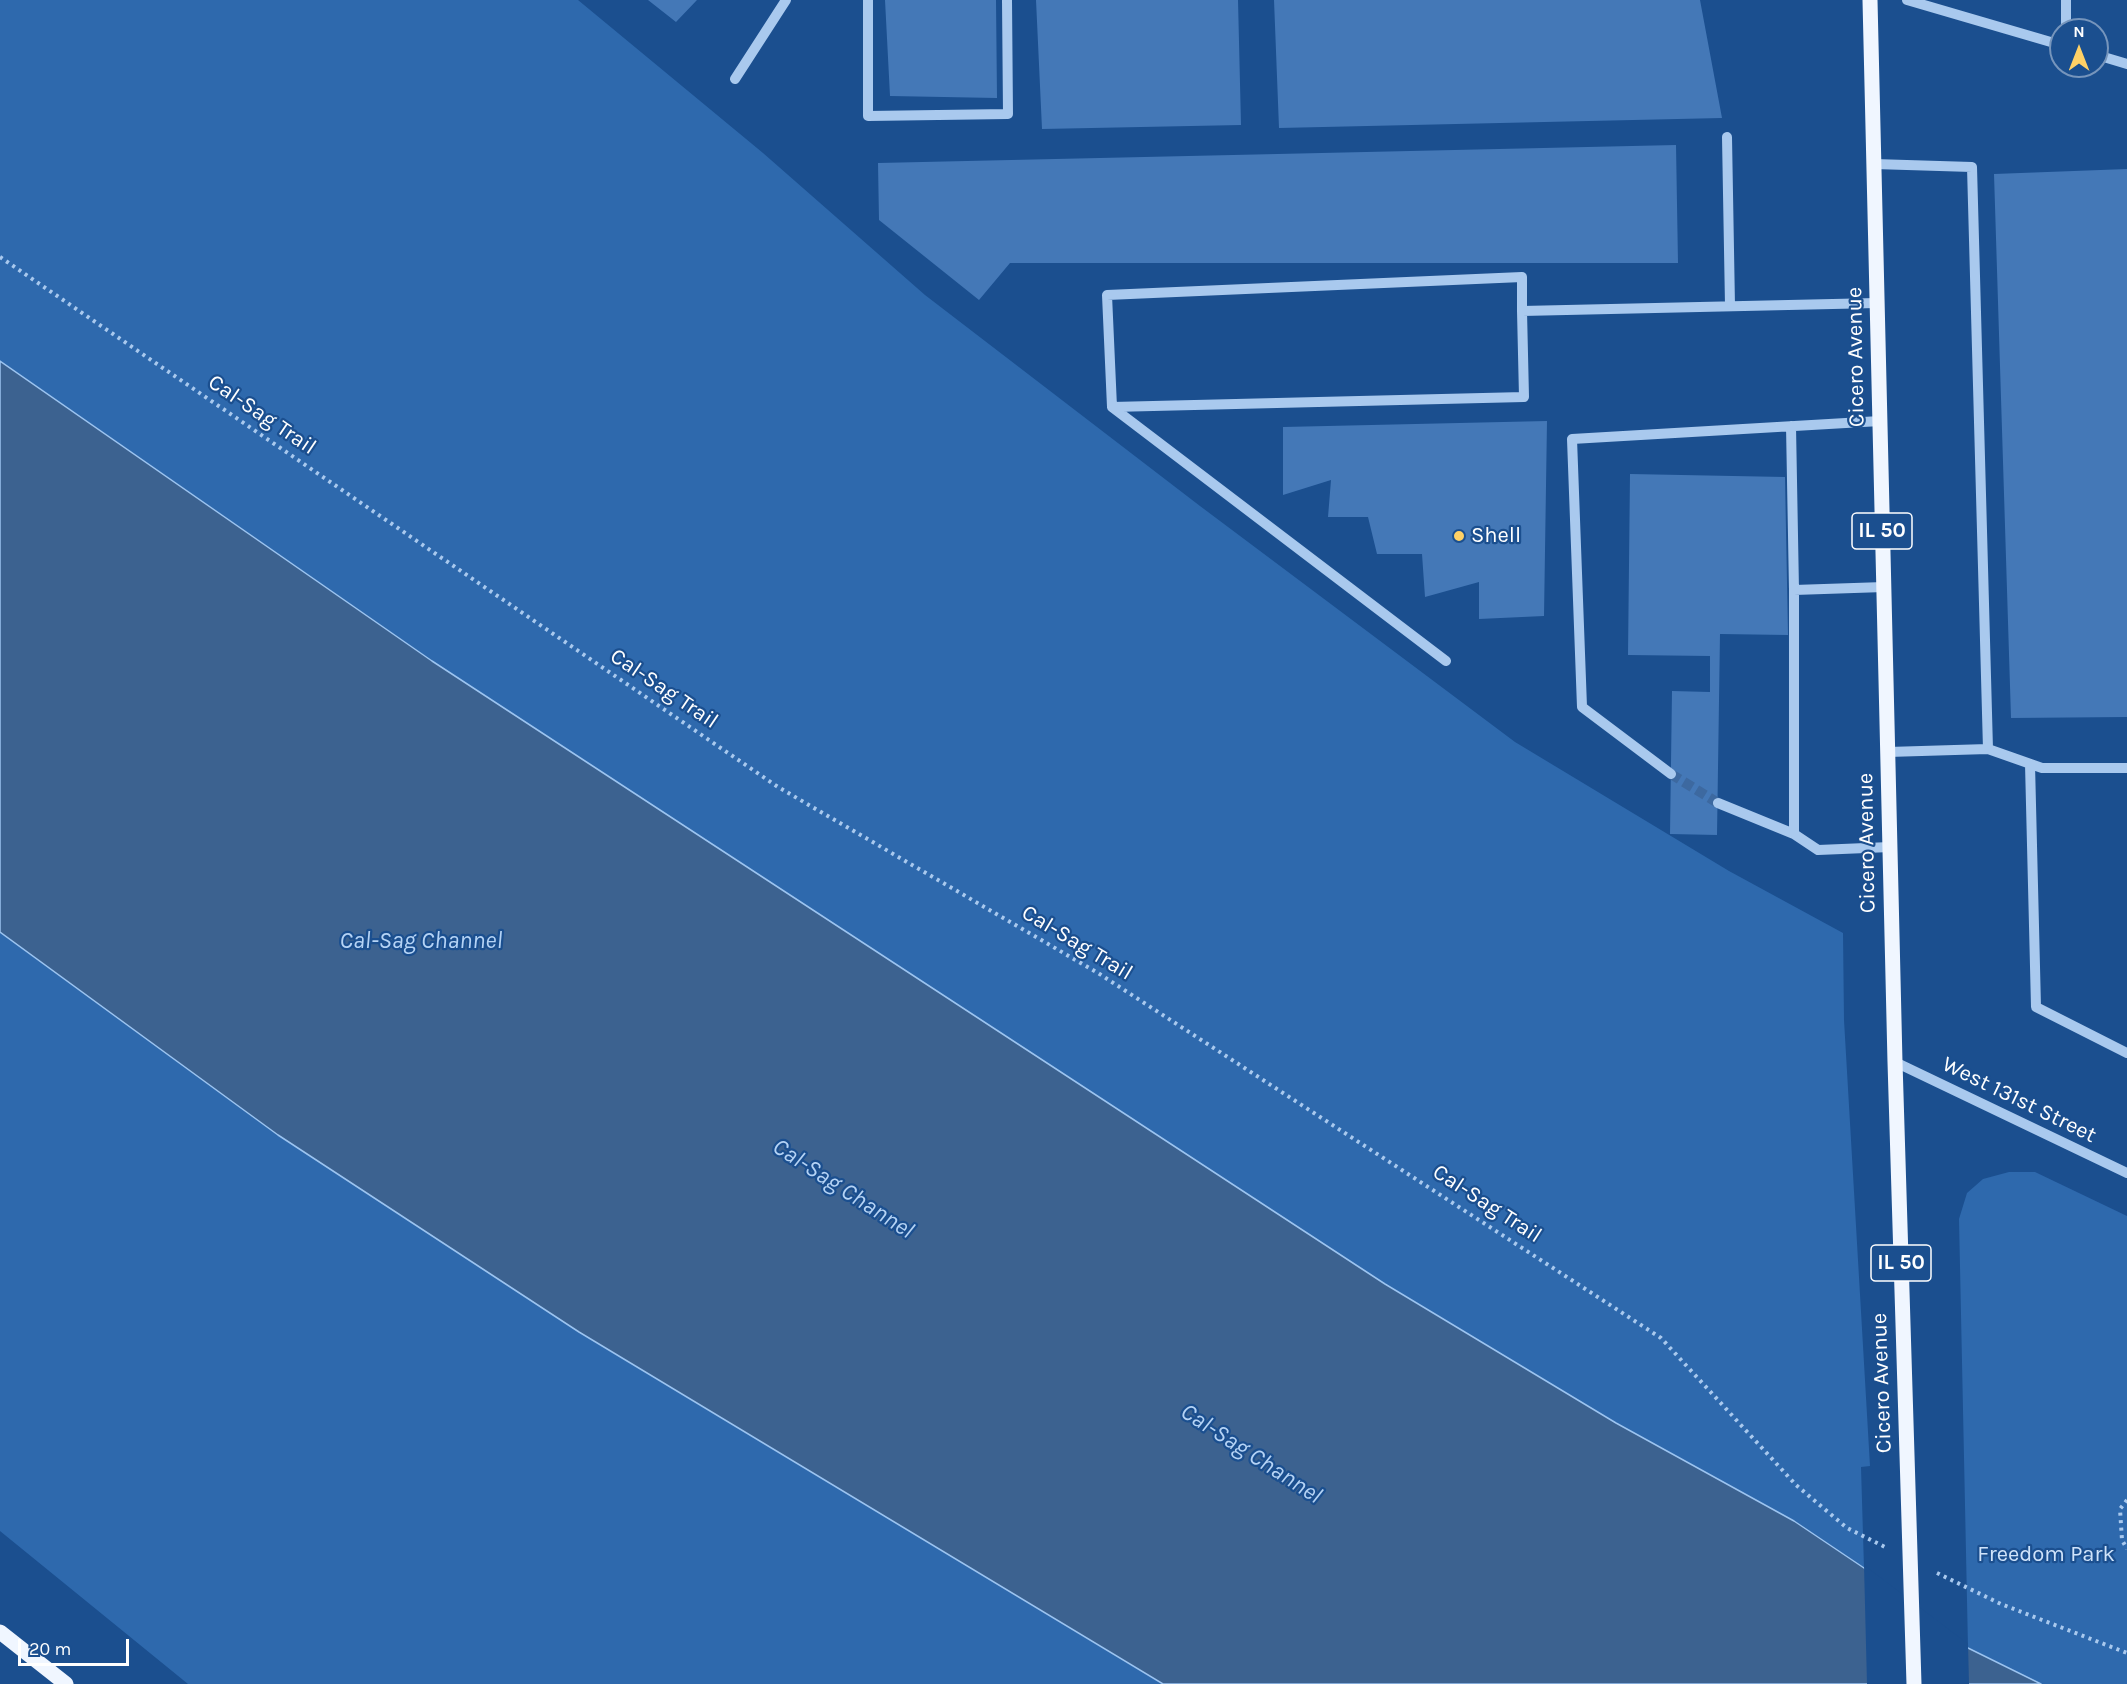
<!DOCTYPE html>
<html>
<head>
<meta charset="utf-8">
<style>
  body { margin:0 }
  #map { position:relative; width:2127px; height:1684px; overflow:hidden; background:#1b4f8f; font-family:Karla,sans-serif }
  canvas { display:block }
  .north { position:absolute; left:2049px; top:18px; width:60px; height:60px; box-sizing:border-box; background:#1b4f8f; border:2px solid #7695bc; border-radius:50%; rotate:0deg; font-size:16px; font-weight:700; line-height:24px; text-align:center; color:#fff }
  .north::after { content:''; display:block; margin:auto; width:21px; height:27px; background:#ffd166; clip-path:polygon(50% 0,100% 100%,50% 72%,0 100%) }
  .scale { position:absolute; left:18px; top:1639px; width:111px; height:27px; box-sizing:border-box; border:3px solid #fff; border-top:0; padding-left:8px; font-size:18px; line-height:21px; white-space:nowrap; color:#fff; -webkit-text-stroke:4px #1b4f8f; paint-order:stroke }
</style>
</head>
<body>
<div id="map">
<canvas width="2127" height="1684"></canvas>
<div class="north">N</div>
<div class="scale">20 m</div>
</div>
<script>
const c = document.querySelector('canvas').getContext('2d');
c.lineJoin = 'round';
function fill(path, color) { c.fillStyle = color; c.fill(path, 'evenodd'); }
const shape = rows => new Path2D(rows.map(r => 'M' + r).join(''));
function stroke(path, color, width, dash) { c.strokeStyle = color; c.lineWidth = width; c.lineCap = dash ? 'butt' : 'round'; c.setLineDash(dash || []); c.stroke(path); }
function label(font, color, halo, rows, align = 'center') {
  c.font = font + ' Karla,sans-serif'; c.lineWidth = 4.5; c.setLineDash([]); c.textBaseline = 'middle'; c.strokeStyle = halo; c.fillStyle = color; for (const [text, x, y, turn = 0] of rows) {
    c.save(); c.translate(x, y); c.rotate((+turn || 0) * Math.PI / 180); c.textAlign = isNaN(turn) ? turn : align; if (halo) c.strokeText(text, 0, 0); c.fillText(text, 0, 0); c.restore();
  }
}
fill(shape([
  [0,0,578,0,763,153,925,295,1200,506,1515,742,1729,871,1843,933,1844,1020,1870,1466,1861,1467,1864,1568,1794,1521,1616,1423,1385,1284,432,661,0,361],
  [0,932,278,1135,579,1332,1163,1684,188,1684,0,1531],
  [2009,1172,2035,1172,2127,1216,2127,1684,2041,1684,1968,1648,1959,1219,1967,1193,1983,1179]
]), '#2e69ad');
const water = shape([
  [0,361,432,661,1385,1284,1616,1423,1794,1521,1864,1568,1968,1648,2041,1684,1163,1684,579,1332,278,1135,0,932,0,361]
]);
fill(water, '#3c6290');
stroke(water, '#9cc4f0', 1.5);
fill(shape([
  [1864,1565,1968,1644,1969,1684,1867,1684]
]), '#1b4f8f');
fill(shape([
  [648,0,697,0,676,22],
  [885,0,996,0,997,98,890,96],
  [1036,0,1238,0,1241,125,1042,129],
  [1274,0,1700,0,1722,118,1279,128],
  [1676,145,1678,263,1010,263,979,300,879,220,878,163],
  [2127,169,2127,717,2011,718,1994,174],
  [1547,421,1544,616,1479,619,1479,582,1425,597,1422,554,1377,554,1368,517,1328,517,1331,480,1283,495,1283,427],
  [1630,474,1785,477,1788,635,1720,634,1717,835,1670,834,1672,691,1710,692,1710,656,1628,655]
]), '#4478b7');
stroke(shape([
  [1671,774,1718,803]
]), '#3d69a0', 10, [10, 5]);
stroke(shape([
  [0,257,778,787,1098,973,1661,1338,1796,1485,1847,1528,1885,1547],
  [2127,1500,2120,1509,2122,1540,2127,1549],
  [1937,1573,2001,1604,2127,1653]
]), '#a9c9ee', 4, [3, 4.5]);
stroke(shape([
  [868,0,868,116,1008,114,1007,0],
  [1907,0,2061,45],
  [2066,0,2066,30],
  [2097,55,2127,64],
  [735,79,786,0],
  [1727,137,1730,306],
  [1874,164,1972,167,1988,749,1888,752],
  [1112,407,1107,295,1522,277,1522,311],
  [1791,426,1794,590,1794,834],
  [1794,590,1884,587],
  [1446,661,1112,407,1524,397,1522,311,1877,303],
  [1988,749,2042,768,2127,768],
  [2030,764,2036,1007,2127,1053],
  [1671,774,1582,707,1572,439,1880,421],
  [1718,803,1794,834,1818,850,1890,847],
  [1895,1062,2127,1173]
]), '#a9c9ee', 10);
stroke(shape([
  [1870,0,1895,1062,1914,1684],
  [0,1632,66,1684]
]), '#f0f6ff', 15);
for (const [x, y, r, color] of [
  [1459,536,6,"#ffd166"]
]) { const dot = new Path2D(); dot.arc(x, y, r, 0, 2 * Math.PI); c.fillStyle = color; c.fill(dot); stroke(dot, '#1b4f8f', 2); }
for (const [x, y, w] of [
  [1882,531,60],
  [1901,1263,60]
]) { const box = new Path2D(); box.roundRect(x - w / 2, y - 18, w, 36, 4.5); c.fillStyle = '#1b4f8f'; c.fill(box); stroke(box, '#fff', 1.5); }
label('bold 21px', '#fff', null, [
  ["IL 50",1882,531],
  ["IL 50",1901,1263]
]);
label('22px', '#fff', '#1b4f8f', [
  ["Cicero Avenue",1856,357,-91],
  ["Cal-Sag Trail",262,415,34],
  ["Cal-Sag Trail",664,689,34],
  ["Cicero Avenue",1867,843,-91],
  ["Cal-Sag Trail",1077,943,31],
  ["West 131st Street",2019,1100,26],
  ["Cal-Sag Trail",1487,1204,33],
  ["Cicero Avenue",1882,1383,-92]
]);
label('22px', '#fff', '#1b4f8f', [
  ["Shell",1471,536]
], 'left');
label('22px', '#cfe3fa', '#1b4f8f', [
  ["Freedom Park",2046,1555]
]);
label('italic 24px', '#b5d3f5', '#1b4f8f', [
  ["Cal-Sag Channel",421,941],
  ["Cal-Sag Channel",843,1189,33],
  ["Cal-Sag Channel",1251,1454,33]
]);
</script>
</body>
</html>
